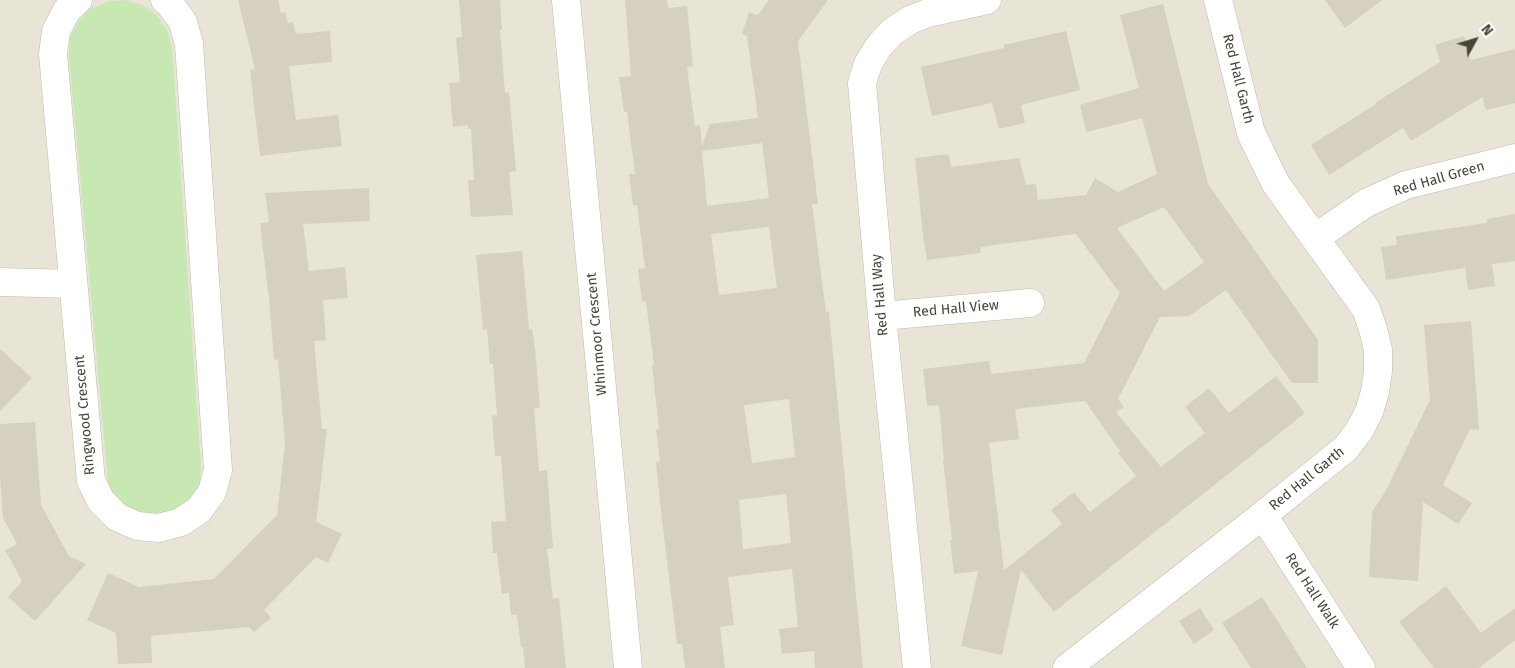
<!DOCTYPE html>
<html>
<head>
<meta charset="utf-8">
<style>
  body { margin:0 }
  #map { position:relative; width:1515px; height:668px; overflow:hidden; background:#f4f3e9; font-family:"Fira Sans",sans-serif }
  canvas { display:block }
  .north { position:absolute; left:1450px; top:15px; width:50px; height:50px; -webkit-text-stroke:4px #fff; paint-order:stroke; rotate:51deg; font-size:14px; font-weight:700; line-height:20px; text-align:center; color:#484437 }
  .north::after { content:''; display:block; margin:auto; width:18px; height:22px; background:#484437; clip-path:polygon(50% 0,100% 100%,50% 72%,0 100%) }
</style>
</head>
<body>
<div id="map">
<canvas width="1515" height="668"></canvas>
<div class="north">N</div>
</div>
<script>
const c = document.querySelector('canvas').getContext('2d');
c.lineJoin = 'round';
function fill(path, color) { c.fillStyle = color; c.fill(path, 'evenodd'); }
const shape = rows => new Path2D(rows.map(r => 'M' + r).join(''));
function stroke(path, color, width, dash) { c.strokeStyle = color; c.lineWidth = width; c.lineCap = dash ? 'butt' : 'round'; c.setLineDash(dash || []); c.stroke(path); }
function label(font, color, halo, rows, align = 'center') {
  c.font = font + ' "Fira Sans",sans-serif'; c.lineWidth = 4; c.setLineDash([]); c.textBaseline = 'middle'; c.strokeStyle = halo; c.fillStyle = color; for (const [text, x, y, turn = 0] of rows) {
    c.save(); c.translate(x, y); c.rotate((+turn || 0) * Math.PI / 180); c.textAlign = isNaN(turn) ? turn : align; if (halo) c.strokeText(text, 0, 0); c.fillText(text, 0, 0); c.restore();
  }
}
fill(shape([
  [0,0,1515,0,1515,668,0,668]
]), '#e8e5d7');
fill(shape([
  [124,0,142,5,156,15,167,30,172,47,201,467,200,482,193,497,182,508,153,518,124,507,113,495,108,481,69,56,70,38,78,22,90,9,107,2]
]), '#c7e7b3');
fill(shape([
  [238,0,278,0,281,13,285,12,288,23,293,22,296,34,330,31,332,62,289,66,296,120,338,115,342,146,260,156,250,70,255,69],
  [459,0,500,0,502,30,500,30,505,93,509,92,516,171,509,172,513,215,471,217,468,180,474,180,471,129,468,129,468,125,453,127,449,83,460,82,456,38,462,37],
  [625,0,667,0,668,8,687,6,693,66,687,67,695,126,700,125,702,146,710,124,758,118,747,36,742,34,749,12,758,15,769,0,828,0,798,41,818,204,812,204,826,312,829,312,863,668,815,668,814,651,782,654,779,629,798,627,792,569,728,577,734,625,720,627,725,668,685,668,682,644,677,644,661,511,656,462,660,461,656,430,659,429,652,365,654,365,646,301,642,302,638,269,645,268,637,205,633,205,629,174,635,174,627,112,624,112,619,77,631,76],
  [762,143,769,198,707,206,702,151],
  [769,227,777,288,719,295,711,234],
  [789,399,795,457,752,463,744,405],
  [786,494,791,543,743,549,739,500],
  [1325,0,1382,0,1345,28],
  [1163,4,1208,184,1318,340,1318,383,1292,383,1226,290,1189,316,1160,317,1118,399,1124,407,1116,412,1161,467,1205,433,1185,407,1209,388,1229,413,1276,376,1305,413,1054,612,1021,570,1002,655,961,646,978,571,954,574,950,540,952,540,943,460,944,459,939,405,927,406,923,369,989,361,991,374,1084,363,1120,293,1076,234,980,247,981,253,927,260,923,235,915,158,949,154,951,167,1019,158,1026,185,1036,184,1038,200,1086,195,1095,178,1118,192,1157,174,1142,118,1086,132,1080,105,1139,88,1120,15],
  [1164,207,1204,262,1164,291,1117,228],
  [1085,401,1120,451,1118,453,1136,476,1090,512,1074,492,1051,510,1062,524,1004,570,989,443,1019,439,1015,409],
  [1066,31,1080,90,1021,105,1025,123,999,129,992,103,932,116,921,67,1004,48,1004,45],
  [1464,36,1471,60,1515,49,1515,103,1486,110,1482,97,1411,141,1403,128,1329,175,1311,145,1376,104,1375,103,1440,62,1435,45],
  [369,188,370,221,303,224,309,271,345,267,348,298,323,300,326,340,314,341,322,429,327,429,316,522,342,534,328,563,316,557,264,610,271,618,254,632,249,627,151,636,152,663,118,664,116,633,87,620,108,573,139,587,214,579,277,515,285,444,278,359,274,360,269,299,260,223,269,222,265,193],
  [1515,214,1515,261,1492,264,1495,286,1468,290,1465,268,1386,280,1381,247,1397,245,1396,236,1487,223,1487,219],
  [522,251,529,329,532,329,535,348,540,408,534,408,539,471,547,470,553,548,547,549,553,599,559,598,566,668,525,668,523,647,521,647,517,615,511,615,509,593,502,594,497,553,493,553,491,522,506,521,501,456,495,456,492,416,497,415,493,364,490,364,487,329,483,330,476,255],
  [1471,321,1479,430,1470,429,1443,485,1472,503,1458,524,1423,502,1418,581,1369,577,1372,512,1385,492,1430,400,1424,325],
  [0,349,32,378,0,411],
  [35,422,41,505,69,556,86,564,35,621,8,597,22,581,5,550,17,544,3,518,0,476,0,424],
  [1446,586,1481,633,1515,608,1515,640,1479,668,1434,668,1399,622],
  [1262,597,1280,625,1307,668,1251,668,1222,623],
  [1200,608,1214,630,1194,644,1179,621]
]), '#d6d0be');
const minor = shape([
  [78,0,67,10,56,31,53,54,91,481,101,501,117,517,137,526,159,528,181,522,199,510,212,492,218,470,189,44,183,22,169,3,165,0],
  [566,0,628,668],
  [1315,238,1366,203,1406,185,1515,158],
  [0,282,73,284],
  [882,316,1030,303],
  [1263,515,1361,668],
  [917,668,882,316,862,83,868,64,879,46,892,32,910,20,928,13,987,0],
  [1067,668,1263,515,1346,448,1359,431,1369,412,1375,392,1378,371,1378,350,1373,329,1366,309,1276,184,1251,133,1218,0]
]);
stroke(minor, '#c0bcab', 29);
stroke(minor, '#fff', 28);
label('14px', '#484437', '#fff', [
  ["Red Hall Garth",1238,79,76],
  ["Red Hall Green",1439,179,-16],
  ["Red Hall Way",880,295,-95],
  ["Red Hall View",956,309,-5],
  ["Whinmoor Crescent",597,334,-95],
  ["Ringwood Crescent",85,415,-95],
  ["Red Hall Garth",1307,479,-39],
  ["Red Hall Walk",1312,591,57]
]);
</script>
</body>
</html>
